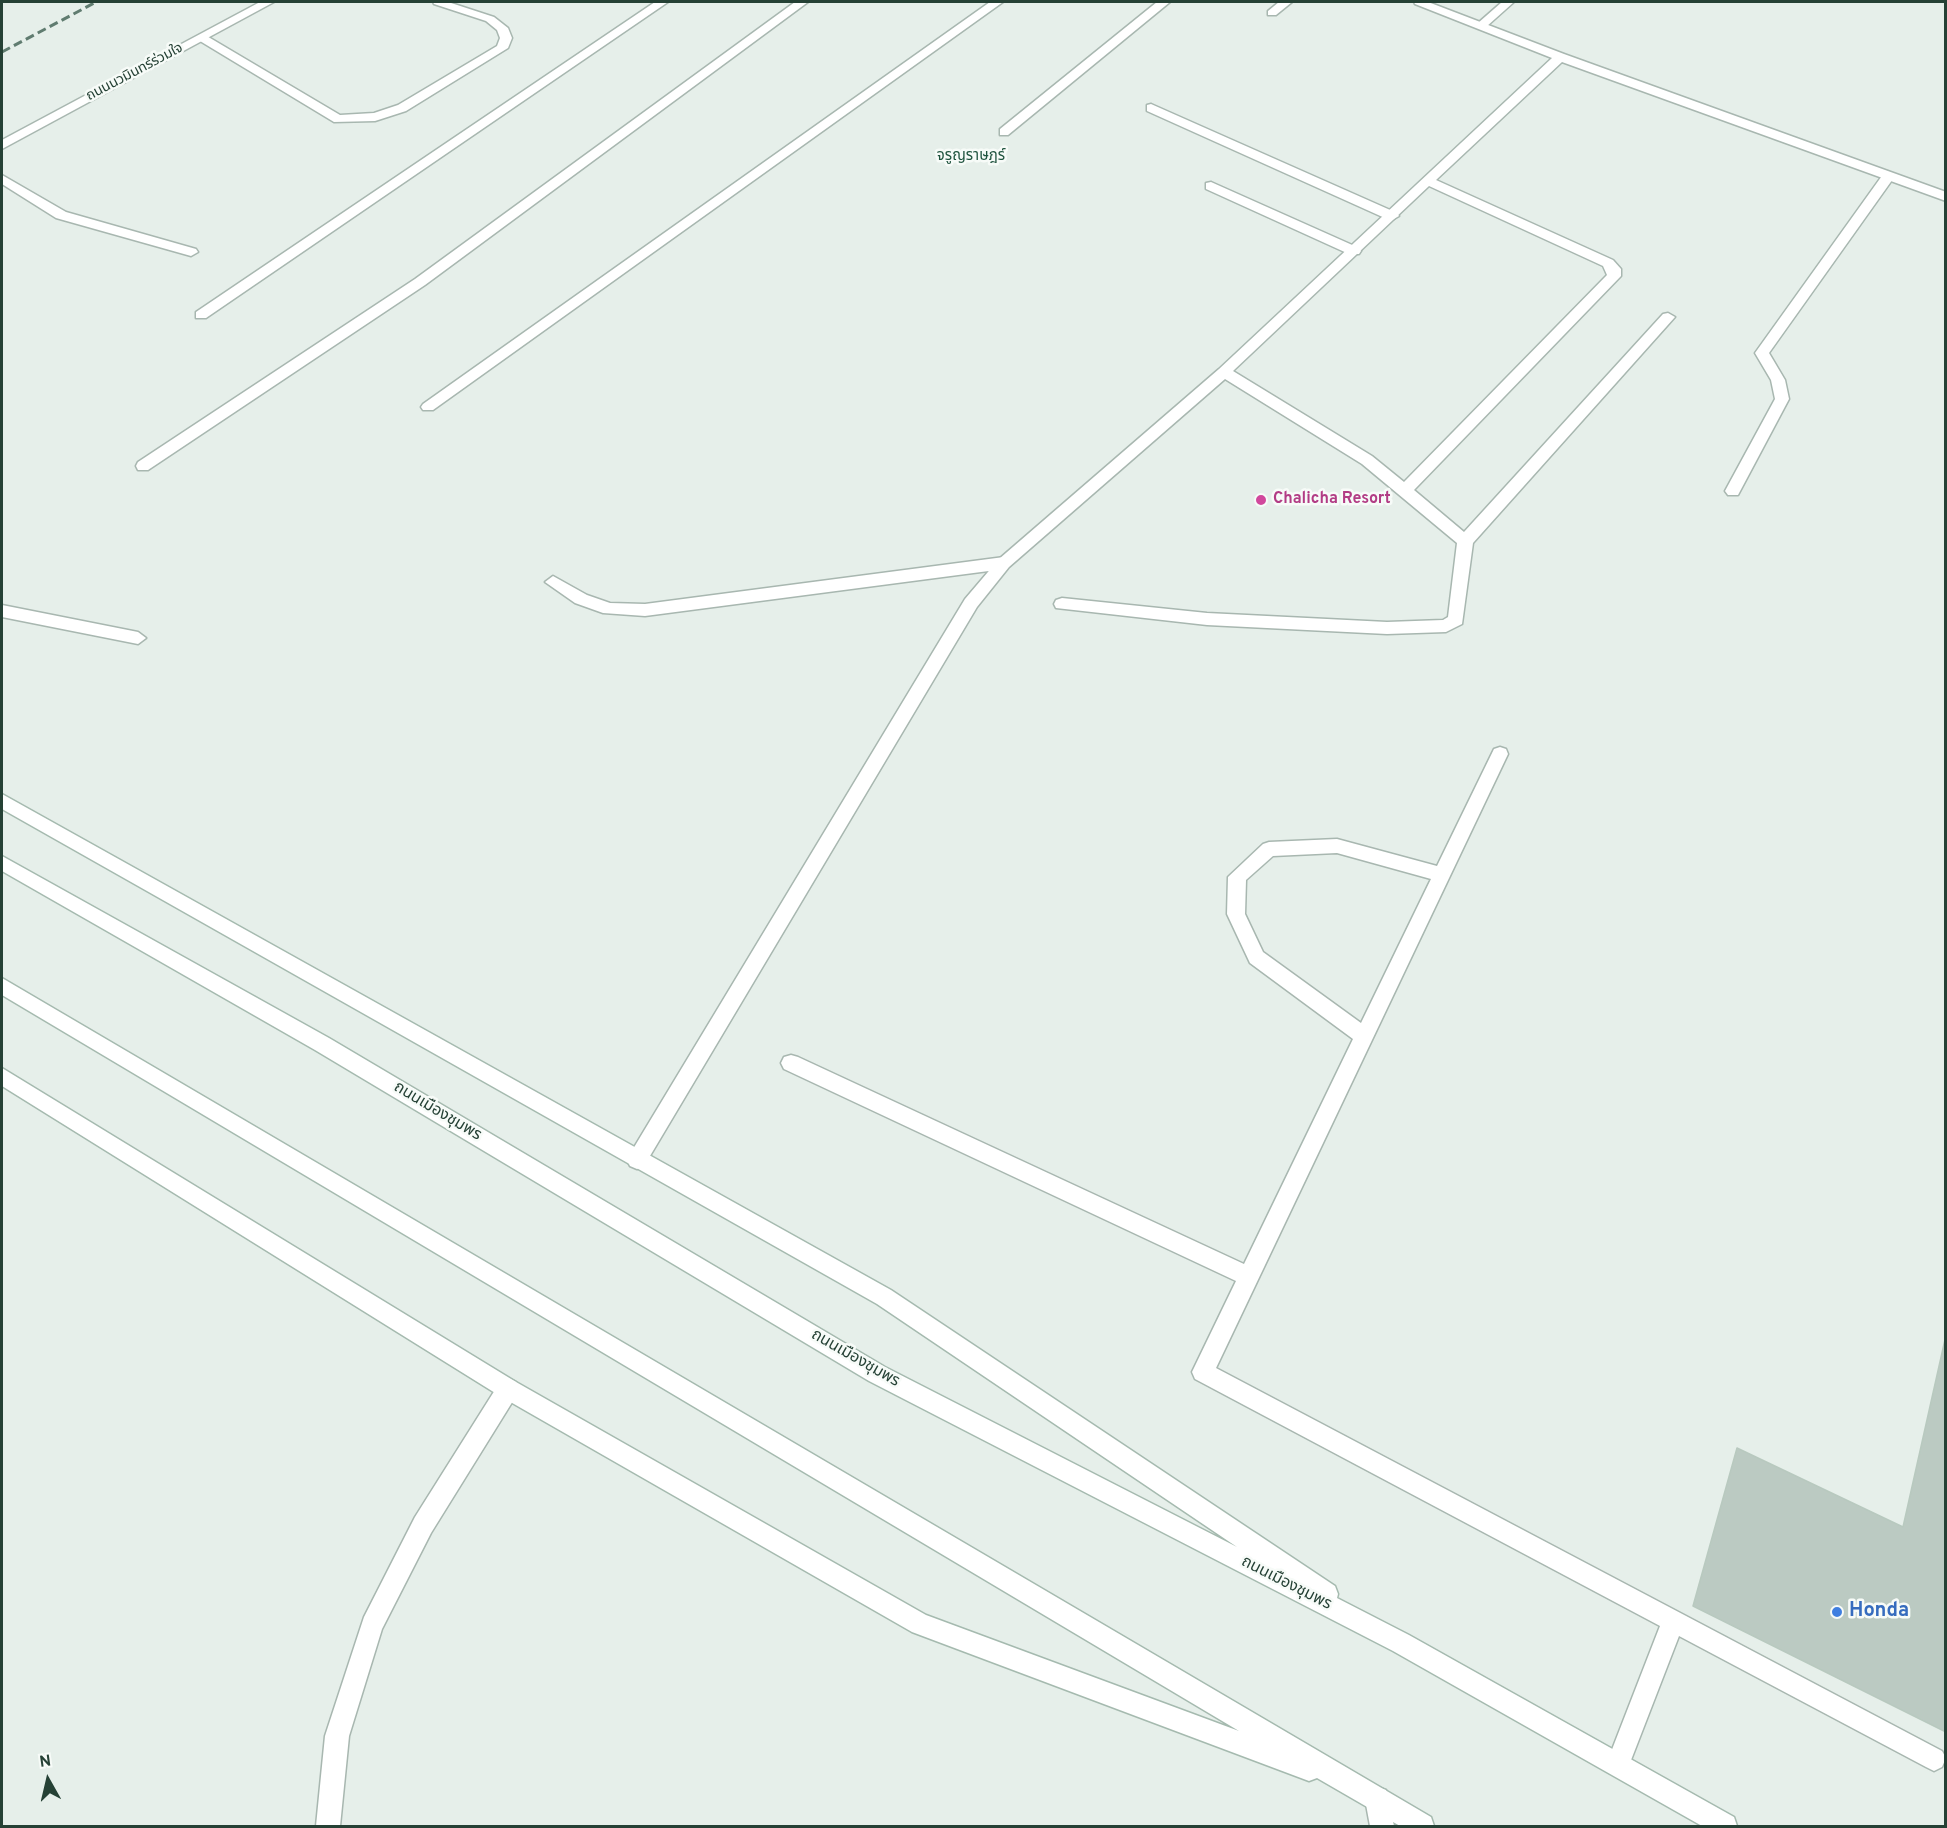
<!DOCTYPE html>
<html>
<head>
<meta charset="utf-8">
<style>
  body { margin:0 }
  #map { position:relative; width:1947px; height:1828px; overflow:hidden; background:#e6efea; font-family:Overpass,sans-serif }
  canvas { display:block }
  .frame { position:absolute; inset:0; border:3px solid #254135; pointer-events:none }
  .north { position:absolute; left:18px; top:1750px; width:60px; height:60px; -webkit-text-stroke:4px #f7fbf8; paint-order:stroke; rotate:352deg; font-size:16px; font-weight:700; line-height:24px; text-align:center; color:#254135 }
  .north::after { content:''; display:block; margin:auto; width:21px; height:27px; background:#254135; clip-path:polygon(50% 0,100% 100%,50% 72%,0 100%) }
</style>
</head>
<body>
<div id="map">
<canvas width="1947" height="1828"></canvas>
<div class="frame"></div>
<div class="north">N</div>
</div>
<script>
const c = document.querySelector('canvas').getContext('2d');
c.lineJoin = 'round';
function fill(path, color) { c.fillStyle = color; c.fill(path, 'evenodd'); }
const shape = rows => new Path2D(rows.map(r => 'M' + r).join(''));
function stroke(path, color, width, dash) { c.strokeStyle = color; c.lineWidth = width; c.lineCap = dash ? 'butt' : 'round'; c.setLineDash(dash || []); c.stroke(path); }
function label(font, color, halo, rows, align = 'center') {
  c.font = font + ' Overpass,"Noto Sans Thai",sans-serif'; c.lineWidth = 5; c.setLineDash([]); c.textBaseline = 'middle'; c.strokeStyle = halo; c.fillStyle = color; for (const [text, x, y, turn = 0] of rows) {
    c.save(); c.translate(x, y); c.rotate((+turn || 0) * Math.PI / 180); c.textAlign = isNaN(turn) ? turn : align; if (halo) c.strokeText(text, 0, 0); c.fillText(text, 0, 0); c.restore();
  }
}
const building = shape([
  [1946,1335,1946,1732,1693,1606,1737,1448,1903,1527,1946,1335]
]);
fill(building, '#bbcac2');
stroke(building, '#b8c9bf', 1.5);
const service = shape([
  [433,2,448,2,494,17,508,28,512,38,508,48,406,111,375,121,334,122,195,38,205,35,340,115,374,113,398,105,497,46,500,38,497,30,486,21,434,4,433,2],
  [1279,2,1292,2,1276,15,1268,15,1268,11,1279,2],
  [1502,2,1514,2,1486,27,1478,27,1478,23,1502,2],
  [1151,104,1397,213,1399,216,1392,220,1387,219,1147,111,1147,105,1151,104],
  [1889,172,1895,176,1769,353,1785,380,1789,399,1738,495,1728,495,1725,491,1775,399,1771,380,1755,353,1884,173,1889,172],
  [2,175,66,212,196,249,198,252,191,256,56,218,2,184,2,175],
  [1211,182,1359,248,1361,251,1359,254,1349,254,1206,189,1206,183,1211,182],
  [1004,557,1012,563,1004,569,645,616,603,613,575,603,545,582,553,576,587,595,610,603,645,604,1004,557],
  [2,605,138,632,146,638,138,644,2,617,2,605],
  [1500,747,1506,749,1508,754,1216,1368,1942,1751,1946,1758,1942,1767,1934,1771,1926,1767,1679,1636,1626,1773,1618,1777,1610,1773,1606,1765,1660,1626,1195,1379,1192,1372,1236,1281,784,1069,781,1063,784,1057,791,1055,798,1057,1244,1264,1353,1039,1250,963,1227,914,1228,877,1263,844,1269,842,1337,839,1437,866,1494,749,1500,747],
  [1337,853,1431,879,1361,1023,1263,952,1245,914,1246,880,1273,856,1337,853],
  [1377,1787,1386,1790,1394,1826,1370,1826,1365,1799,1368,1790,1377,1787]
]);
const minor = shape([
  [655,2,668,2,206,318,196,318,196,312,655,2],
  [795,2,808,2,425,285,148,470,138,470,136,466,138,462,415,279,795,2],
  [990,2,1003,2,433,410,423,410,421,407,423,404,990,2],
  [1157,2,1170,2,1008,135,1000,135,1000,129,1157,2],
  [1414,2,1428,2,1564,54,1946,192,1946,201,1562,62,1436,180,1613,260,1621,269,1621,276,1414,490,1464,532,1663,314,1668,313,1675,317,1473,543,1462,624,1446,632,1387,634,1207,625,1056,608,1054,604,1056,600,1062,598,1207,613,1387,622,1443,620,1448,617,1457,543,1362,464,1225,379,1009,567,977,607,644,1166,637,1169,630,1166,627,1160,630,1154,965,599,999,559,1219,369,1552,58,1415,4,1414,2],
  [1429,186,1603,266,1607,275,1404,482,1372,456,1233,371,1429,186],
  [508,1378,516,1382,519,1389,516,1396,431,1533,382,1629,349,1736,340,1826,316,1826,325,1736,364,1617,415,1517,500,1382,508,1378]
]);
const tertiary = shape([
  [260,2,274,2,2,149,2,140,260,2]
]);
const secondary = shape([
  [2,794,891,1290,1335,1586,1338,1594,1337,1598,1409,1635,1734,1817,1737,1826,1702,1826,1393,1651,869,1381,315,1050,2,871,2,856,329,1038,885,1367,1237,1547,877,1304,2,809,2,794],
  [2,978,1431,1817,1434,1826,1400,1826,1317,1778,1309,1781,912,1632,500,1396,2,1086,2,1068,516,1382,926,1615,1239,1731,2,995,2,978]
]);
stroke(service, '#a8b7b0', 3);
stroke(minor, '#a8b7b0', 3);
stroke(tertiary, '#a8b7b0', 3);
stroke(secondary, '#a5baaf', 3);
fill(service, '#fff');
fill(minor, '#fff');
fill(tertiary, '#fff');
fill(secondary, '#fff');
stroke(shape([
  [2,52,96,2]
]), '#607c70', 3, [9, 4.5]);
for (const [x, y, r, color] of [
  [1261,500,6,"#d1479c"],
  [1837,1612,6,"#3f7fe0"]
]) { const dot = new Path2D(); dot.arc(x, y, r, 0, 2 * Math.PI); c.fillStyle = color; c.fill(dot); stroke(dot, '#f7fbf8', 2); }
label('14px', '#254135', '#f7fbf8', [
  ["ถนนนวมินทร์ร่วมใจ",135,73,-28]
]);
label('15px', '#20543f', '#f7fbf8', [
  ["จรูญราษฎร์",971,157]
]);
label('bold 16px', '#b23c85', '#f7fbf8', [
  ["Chalicha Resort",1273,500]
], 'left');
label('16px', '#254135', '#f7fbf8', [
  ["ถนนเมืองชุมพร",437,1112,31],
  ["ถนนเมืองชุมพร",855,1359,30],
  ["ถนนเมืองชุมพร",1286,1584,27]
]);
label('bold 20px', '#366cbe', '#f7fbf8', [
  ["Honda",1849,1612]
], 'left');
</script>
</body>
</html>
